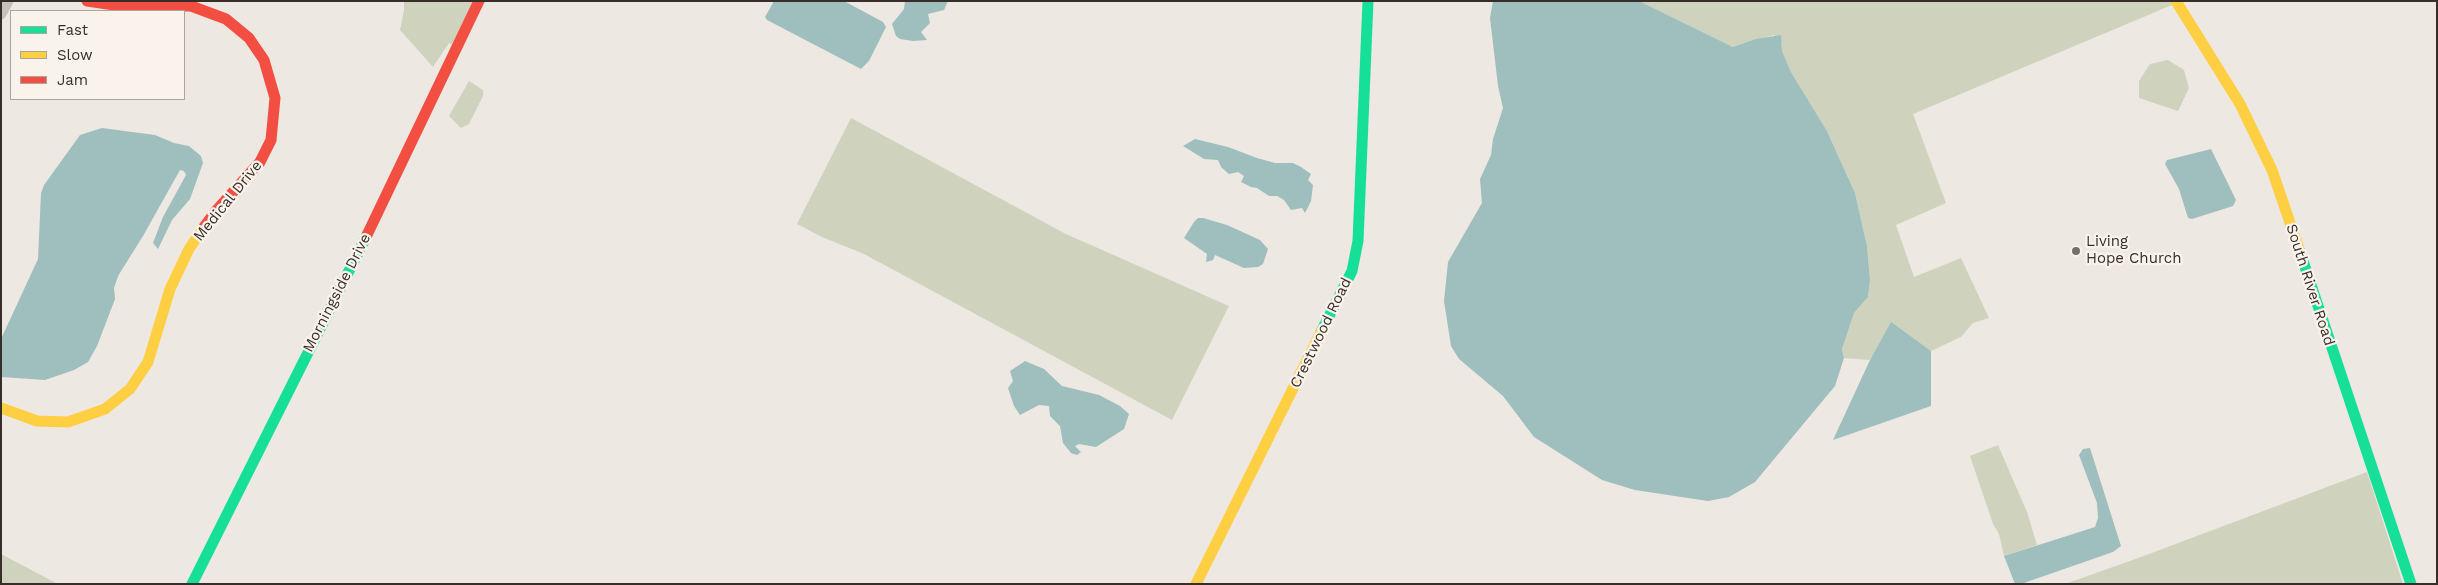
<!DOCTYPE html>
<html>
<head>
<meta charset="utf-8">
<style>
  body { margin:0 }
  #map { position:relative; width:2438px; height:585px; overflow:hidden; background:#eee8e2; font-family:"Work Sans",sans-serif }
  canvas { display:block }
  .frame { position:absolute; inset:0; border:2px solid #382e29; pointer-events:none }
  .legend { position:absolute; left:10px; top:10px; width:175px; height:90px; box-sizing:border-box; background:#faf3eb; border:1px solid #aca49d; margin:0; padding:6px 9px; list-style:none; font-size:15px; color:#382e29 }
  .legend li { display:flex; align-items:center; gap:10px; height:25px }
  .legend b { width:25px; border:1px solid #aca49d }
</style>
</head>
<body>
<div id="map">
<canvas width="2438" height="585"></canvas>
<div class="frame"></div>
<ul class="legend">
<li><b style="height:6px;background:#16e098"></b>Fast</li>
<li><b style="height:6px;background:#ffcf43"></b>Slow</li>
<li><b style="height:6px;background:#f24e42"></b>Jam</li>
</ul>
</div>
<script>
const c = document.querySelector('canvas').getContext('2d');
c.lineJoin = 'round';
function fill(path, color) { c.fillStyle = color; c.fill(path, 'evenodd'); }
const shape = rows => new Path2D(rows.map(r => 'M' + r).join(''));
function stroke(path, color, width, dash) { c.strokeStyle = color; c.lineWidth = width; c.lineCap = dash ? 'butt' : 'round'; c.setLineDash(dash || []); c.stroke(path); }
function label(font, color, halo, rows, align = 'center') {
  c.font = font + ' "Work Sans",sans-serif'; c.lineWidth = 4.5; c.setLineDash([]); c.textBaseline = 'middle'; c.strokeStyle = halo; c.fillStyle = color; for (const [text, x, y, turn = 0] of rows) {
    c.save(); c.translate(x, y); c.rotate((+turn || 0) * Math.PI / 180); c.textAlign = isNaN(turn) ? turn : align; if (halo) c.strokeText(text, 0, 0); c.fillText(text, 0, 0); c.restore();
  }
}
fill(shape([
  [404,1,475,1,453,45,449,43,433,67,400,30,404,10],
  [1639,1,2170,1,2172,5,1913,114,1946,203,1896,225,1914,277,1961,258,1989,318,1973,323,1961,337,1931,351,1891,323,1870,360,1844,358,1842,349,1854,313,1868,297,1870,280,1867,246,1855,193,1827,131,1791,72,1782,51,1782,43,1774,35,1733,47],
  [2168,60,2184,70,2189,88,2178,111,2139,98,2139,81,2150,64],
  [469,81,483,90,483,96,469,124,461,128,449,116],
  [851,118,1066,234,1229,306,1172,420,864,254,822,237,797,224],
  [1998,445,2027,512,2037,545,2004,556,1999,534,1993,524,1970,456],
  [2367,472,2403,584,2065,584,2141,557],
  [1,554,58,584,1,584]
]), '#cfd3bd');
fill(shape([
  [774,1,844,1,883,22,886,27,869,61,861,69,767,20,765,17],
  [905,1,948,1,944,10,928,14,930,23,921,32,927,40,913,41,900,39,896,36,892,24,904,9],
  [1493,1,1639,1,1733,47,1756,39,1781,35,1782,51,1791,72,1827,131,1855,193,1867,246,1870,280,1868,297,1854,313,1842,349,1844,358,1835,386,1755,482,1729,497,1708,501,1635,490,1602,480,1534,437,1503,396,1459,359,1451,346,1444,301,1448,262,1482,203,1480,179,1491,155,1493,139,1503,108,1498,86,1490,18],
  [102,128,155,135,174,143,189,146,201,156,203,163,190,199,172,220,158,249,153,243,163,217,186,175,184,171,180,170,143,236,118,276,114,288,115,299,97,346,88,362,74,370,45,380,1,377,1,339,38,259,41,193,44,185,80,135],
  [1195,139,1228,147,1257,158,1275,163,1293,163,1301,167,1311,174,1308,180,1313,185,1311,201,1305,213,1302,208,1291,210,1284,200,1277,196,1269,196,1257,188,1251,187,1241,182,1244,176,1238,172,1229,174,1221,167,1218,160,1204,159,1183,146],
  [2211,149,2236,200,2233,206,2192,219,2188,218,2179,189,2165,164,2167,160],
  [1203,218,1227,225,1260,240,1268,249,1263,264,1258,267,1244,268,1215,255,1213,260,1206,262,1207,254,1184,238,1194,222,1198,218],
  [1891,322,1931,351,1931,406,1833,440,1870,360],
  [1025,361,1044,369,1062,386,1099,395,1120,406,1129,414,1124,429,1096,447,1079,444,1075,446,1081,452,1077,455,1071,453,1063,443,1060,426,1050,416,1049,406,1039,405,1020,415,1014,406,1008,388,1013,381,1010,371],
  [2090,448,2121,546,2113,552,2021,584,2015,584,2004,556,2095,527,2098,518,2097,503,2079,455,2083,449]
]), '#9fbebe');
stroke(shape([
  [1,14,8,1]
]), '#c7c1bc', 11);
stroke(shape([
  [2300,252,2411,584],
  [1321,332,1352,271,1358,241,1368,1],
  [192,584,367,235]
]), '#16e098', 11);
stroke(shape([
  [2176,1,2240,104,2272,170,2300,252],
  [1,408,37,421,68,422,105,409,130,389,148,362,170,289,189,249,204,227],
  [1196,584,1321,332]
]), '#ffcf43', 11);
stroke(shape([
  [87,1,121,6,191,6,226,19,249,38,264,60,275,98,271,140,260,162,215,212,204,227],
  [367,235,479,1]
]), '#f24e42', 11);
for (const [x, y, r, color] of [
  [2076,251,5,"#786f6a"]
]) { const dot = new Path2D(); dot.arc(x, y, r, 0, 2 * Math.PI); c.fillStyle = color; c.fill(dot); stroke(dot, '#faf3eb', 2); }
label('15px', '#382e29', '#faf3eb', [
  ["Medical Drive",228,201,-51],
  ["South River Road",2310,285,72],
  ["Morningside Drive",337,293,-63],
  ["Crestwood Road",1321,333,-64]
]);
label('15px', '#382e29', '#faf3eb', [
  ["Living",2086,242],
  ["Hope Church",2086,259]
], 'left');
</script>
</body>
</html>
